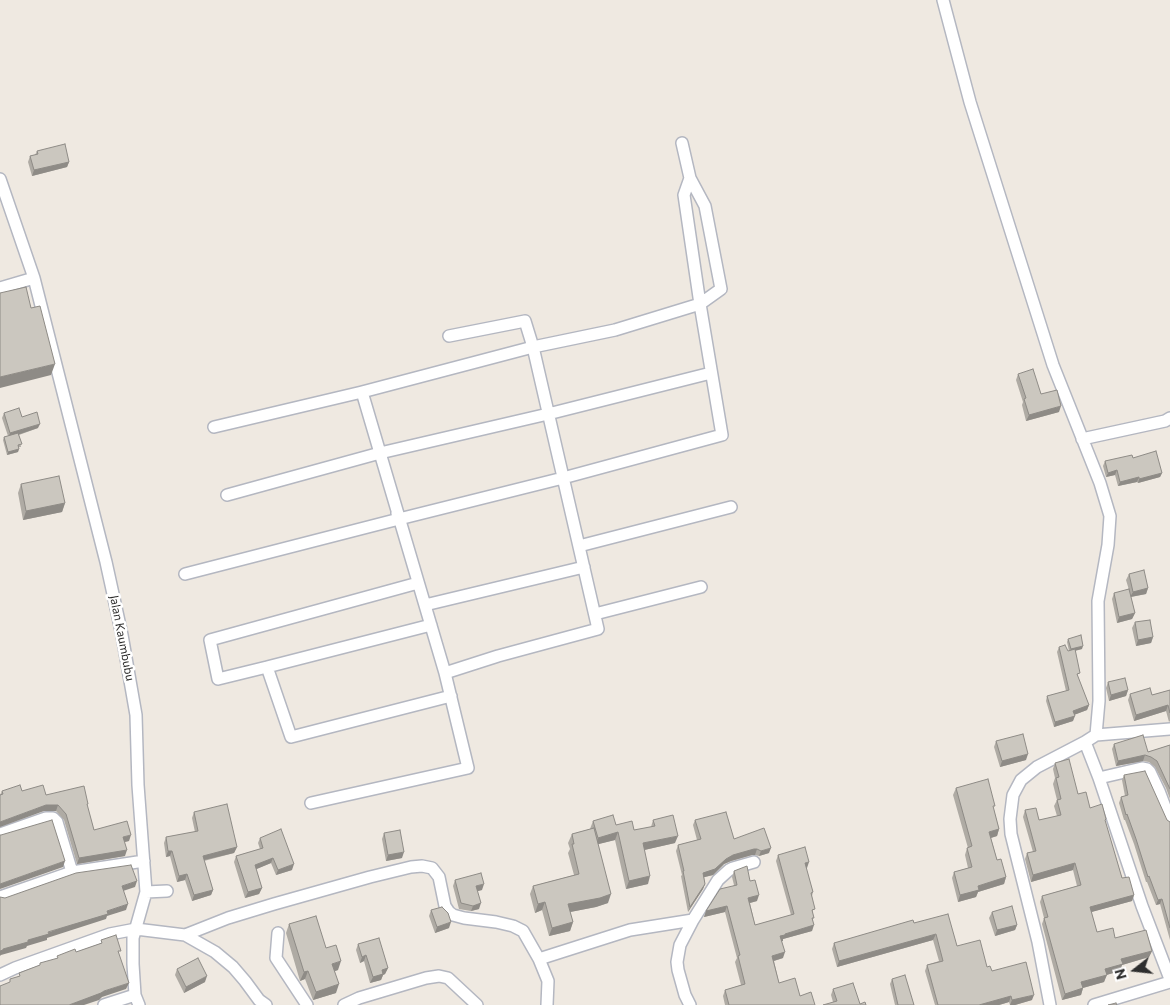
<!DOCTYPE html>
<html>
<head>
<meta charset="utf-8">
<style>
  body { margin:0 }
  #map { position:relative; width:1170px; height:1005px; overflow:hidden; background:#efe9e1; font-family:Commissioner,sans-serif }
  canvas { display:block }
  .north { position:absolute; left:1110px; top:945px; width:50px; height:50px; -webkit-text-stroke:4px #fff; paint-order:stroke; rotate:254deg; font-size:14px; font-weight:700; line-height:20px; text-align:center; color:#2e2e2e }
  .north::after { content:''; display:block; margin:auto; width:18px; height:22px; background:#2e2e2e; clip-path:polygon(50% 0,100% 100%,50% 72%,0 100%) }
</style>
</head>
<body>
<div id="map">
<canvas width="1170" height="1005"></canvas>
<div class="north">N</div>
</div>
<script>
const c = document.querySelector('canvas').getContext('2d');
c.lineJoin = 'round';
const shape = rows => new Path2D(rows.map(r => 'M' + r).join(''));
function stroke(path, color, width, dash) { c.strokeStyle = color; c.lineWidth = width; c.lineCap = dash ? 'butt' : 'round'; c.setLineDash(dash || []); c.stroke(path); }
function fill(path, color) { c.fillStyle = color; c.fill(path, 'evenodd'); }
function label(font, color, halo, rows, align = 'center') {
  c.font = font + ' Commissioner,sans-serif'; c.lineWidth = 5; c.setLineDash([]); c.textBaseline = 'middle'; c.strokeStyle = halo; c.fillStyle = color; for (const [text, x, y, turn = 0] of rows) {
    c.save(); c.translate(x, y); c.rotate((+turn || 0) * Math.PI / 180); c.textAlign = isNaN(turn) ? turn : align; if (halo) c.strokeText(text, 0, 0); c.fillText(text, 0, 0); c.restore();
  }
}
const street = shape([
  [943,0,970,102,1053,365,1100,483,1110,516,1108,545,1098,601,1099,701,1096,735],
  [0,179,34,278,106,562,122,635,136,715,138,785,146,892,133,938,133,964,135,995,139,1005],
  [0,288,34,278],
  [449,336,525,321,533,347,615,330,700,304,721,289,705,206,690,178,682,143],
  [362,392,445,673],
  [214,427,362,392,533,347,598,629,498,656,445,673,468,768,311,803],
  [1082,439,1165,421,1170,418],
  [227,495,380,453,548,414,711,373],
  [399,519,563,478,722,435,700,304,684,195,690,178],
  [579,545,579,546,731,507],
  [185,574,399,519,397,513],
  [425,605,584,567],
  [595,614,701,587],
  [431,625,267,667,291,737,451,696],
  [267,667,218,679,210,640,418,583],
  [1085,742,1099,778,1142,906,1170,979],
  [1099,778,1142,768,1147,769,1150,772,1159,791,1170,820],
  [0,834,43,819,46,818,53,818,57,822,72,872],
  [146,892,167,891],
  [0,897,72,872,144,861],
  [278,933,276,958,307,1005],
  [185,935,228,918,274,904,370,877,411,867,422,866,432,868,439,877,445,906,449,912,453,915,464,918,496,922,513,926,523,931,539,959,548,981,547,1005],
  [539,959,630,930,693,920],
  [0,975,15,968,110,934,136,929,185,935,215,952,233,967,245,981,259,1000,266,1005],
  [104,1005,135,995],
  [344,1005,359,998,426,978,439,976,448,978,477,1005],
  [690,1005,685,995,678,970,677,962,680,945,693,920,718,880,729,870,733,868,754,862],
  [1050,1005,1038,942,1011,834,1010,819,1013,795,1021,780,1037,767,1085,742,1096,735,1170,729],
  [1094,1005,1170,982]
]);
stroke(street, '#b4b7c1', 14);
stroke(street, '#fff', 11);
fill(shape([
  [37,151,69,162,67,167,32,176,28,162,30,156,35,155],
  [1018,374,1041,394,1059,412,1026,421,1022,405,1023,402,1016,380],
  [4,413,22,417,38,428,19,435,21,447,19,447,18,452,7,455,3,440,4,437,8,436,2,418],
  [1133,458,1162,473,1160,477,1138,483,1137,482,1118,486,1115,475,1106,477,1103,466,1105,461],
  [21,484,65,503,62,512,23,520,18,493],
  [1129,574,1148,588,1146,594,1131,597,1135,613,1132,619,1117,623,1112,599,1114,593,1129,590,1126,580],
  [1135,622,1153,637,1151,643,1136,646,1132,628],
  [1068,639,1082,649,1075,651,1078,678,1089,705,1087,710,1074,715,1073,721,1054,727,1046,701,1047,696,1066,691,1057,652,1059,647,1068,651,1069,651,1067,642],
  [1108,682,1128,690,1126,696,1109,701,1106,688],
  [1170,690,1170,721,1169,722,1166,711,1134,721,1128,700,1130,694,1152,695],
  [996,741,1026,760,1000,767,994,747],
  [1114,744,1148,752,1170,745,1170,799,1166,788,1155,767,1149,762,1143,761,1116,766,1112,749],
  [1055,763,1078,794,1090,808,1105,821,1122,878,1134,895,1132,901,1091,912,1097,932,1152,951,1149,957,1122,965,1120,971,1106,975,1104,982,1083,988,1081,995,1062,1000,1042,924,1044,918,1040,902,1042,896,1077,886,1073,870,1031,882,1025,859,1027,853,1033,852,1023,817,1025,810,1039,820,1057,816,1054,806,1057,800,1053,784,1055,778,1053,769],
  [1124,775,1167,820,1170,822,1170,940,1160,904,1156,905,1147,882,1146,882,1134,844,1125,820,1124,820,1119,803,1121,797,1125,796,1122,780],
  [956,788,994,810,999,829,997,836,991,838,997,860,1006,877,1004,884,978,892,976,897,958,902,952,878,954,872,968,868,965,855,967,848,968,848,953,795],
  [2,791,22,791,46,795,87,806,94,830,129,841,124,842,125,856,77,864,64,820,56,811,44,811,0,795],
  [194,812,237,847,234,853,204,861,213,890,211,895,192,901,185,880,177,882,170,856,166,857,164,843,166,837,195,832,192,818],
  [653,820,675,843,644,850,648,884,626,889,615,840,598,844,608,903,596,907,570,912,573,922,570,931,549,936,542,910,535,913,530,894,533,886,574,875,568,853,570,849,568,843,572,834,590,829,593,821,616,825,634,830,651,827],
  [695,820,734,839,769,853,759,856,755,855,752,855,731,861,724,864,713,875,704,877,705,884,703,889,688,912,681,876,682,875,676,851,678,845,697,840,693,825],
  [384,833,402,858,386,861,382,839],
  [260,838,292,870,276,875,271,863,256,869,262,888,259,894,245,898,234,862,236,856,260,849,258,843],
  [778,855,807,868,806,868,813,892,812,896,813,921,812,931,783,939,782,941,783,958,774,961,779,983,815,1005,725,1005,723,996,725,990,741,985,735,962,737,958,725,912,704,917,706,911,734,885,732,877,734,871,750,881,757,901,750,903,755,925,791,915,776,861],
  [455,880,482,890,477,891,479,909,471,911,459,909,453,886],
  [431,910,449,928,435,933,429,916],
  [992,912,1017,925,1015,930,995,936,989,918],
  [914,923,957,946,987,967,992,971,1032,1000,1015,1005,1010,1005,1009,1002,999,1005,935,1005,925,971,927,965,939,961,933,940,837,967,832,949,834,943],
  [289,924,326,948,338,970,335,971,336,993,313,1000,305,979,300,981,286,933],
  [358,944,388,968,385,974,383,975,381,980,370,983,364,961,360,963,356,950],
  [177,969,205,982,184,993,175,975],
  [892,979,914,1005,895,1005,890,984],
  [833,989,860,1004,833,1002,831,995]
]), '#afaba4');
fill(shape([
  [69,162,67,167,32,176,34,170],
  [55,364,51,375,0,388,0,377],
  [1061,406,1059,412,1026,421,1029,415],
  [40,424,38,428,8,438,10,433],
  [19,449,18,452,7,455,8,452],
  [1117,470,1115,475,1106,477,1108,473],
  [1162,473,1160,477,1138,483,1139,479],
  [1139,477,1137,482,1118,486,1120,482],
  [65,503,62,512,23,520,26,511],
  [1148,588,1146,594,1130,597,1133,592],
  [1135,613,1132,619,1117,623,1119,617],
  [1153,637,1151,643,1136,646,1138,640],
  [1083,646,1082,649,1069,652,1071,649],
  [1128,690,1126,696,1109,701,1111,695],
  [1089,705,1087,710,1071,716,1073,711],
  [1168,705,1166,711,1134,721,1136,715],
  [1075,716,1073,721,1054,727,1055,722],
  [1028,754,1026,760,1000,767,1002,761],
  [1145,755,1143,761,1116,766,1118,761],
  [46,805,58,805,56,811,44,811,0,827,0,822],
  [999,829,997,836,987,839,989,832],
  [618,832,615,840,595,845,598,838],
  [131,835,129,841,120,843,123,837],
  [678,836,675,843,640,851,643,843],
  [237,847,234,853,200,861,203,856],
  [771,848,769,853,759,856,761,851],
  [754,849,757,849,755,855,752,855,731,861,724,864,713,875,701,878,703,873,726,859,733,855],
  [127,850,125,856,77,864,79,858],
  [168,851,172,851,170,856,166,857],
  [404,852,402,858,386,861,388,855],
  [273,858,271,863,252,871,255,865],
  [65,861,63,867,0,889,0,884],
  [809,862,807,868,803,869,805,863],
  [1075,863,1073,870,1031,882,1033,875],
  [294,864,292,870,276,875,278,870],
  [187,874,185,880,177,882,179,876],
  [650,876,648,884,626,889,629,881],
  [1006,877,1004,884,978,892,976,897,958,902,960,895,978,886],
  [137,881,135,887,120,892,122,886],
  [484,884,482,890,474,892,476,886],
  [705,884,703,889,688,912,690,907],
  [262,888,259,894,245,898,248,892],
  [213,890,211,895,192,901,194,895],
  [611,894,608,903,596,907,565,913,568,904],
  [759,895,757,901,746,904,748,898],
  [1134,895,1132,901,1088,913,1090,907],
  [1162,899,1160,904,1156,905,1158,900],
  [545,902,542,910,535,913,538,904],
  [481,903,479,909,471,911,473,906],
  [128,904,126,910,107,916,106,919,47,938,47,940,27,946,26,948,1,955,0,956,0,951,3,949,107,911],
  [727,906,725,912,704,917,706,911],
  [451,922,449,928,435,933,437,927],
  [573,922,570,931,549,936,552,928],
  [814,925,812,931,783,939,783,941,778,942,780,936,785,934],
  [1017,925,1015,930,995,936,997,930],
  [936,934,933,940,837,967,839,961],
  [1152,951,1149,957,1122,965,1120,971,1103,976,1105,969,1121,959],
  [785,952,783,958,770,962,772,956],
  [366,955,364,961,360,963,362,957],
  [341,961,338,970,329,973,332,964],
  [388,968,385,974,383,975,381,980,370,983,373,977,382,970],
  [308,971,305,979,300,981,304,972],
  [1107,975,1104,982,1079,989,1081,982],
  [207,976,205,982,184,993,186,987],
  [129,983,126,989,102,997,99,1000,84,1005,69,1005,104,991],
  [339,984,336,993,313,1000,316,992],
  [1083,988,1081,995,1062,1000,1065,994],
  [1034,995,1032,1000,1015,1005,1010,1005,1012,1000],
  [1011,996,1009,1002,999,1005,979,1005]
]), '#8e8b86');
const building = shape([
  [65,144,69,162,34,170,30,156,38,154,37,151,65,144],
  [26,287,31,308,40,306,55,364,0,377,0,293,26,287],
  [1033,369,1041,394,1057,390,1061,406,1029,415,1024,399,1026,398,1018,374,1033,369],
  [19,408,22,417,37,412,40,424,10,433,4,413,19,408],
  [18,433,22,444,18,445,19,449,8,452,4,437,18,433],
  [1156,451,1162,473,1139,479,1139,477,1120,482,1117,470,1108,473,1105,461,1132,455,1133,458,1156,451],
  [59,476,65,503,26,511,21,484,59,476],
  [1144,570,1148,588,1133,592,1129,574,1144,570],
  [1129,589,1135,613,1119,617,1114,593,1129,589],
  [1150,620,1153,637,1138,640,1135,622,1150,620],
  [1081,635,1083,646,1071,649,1068,639,1081,635],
  [1065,645,1068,651,1075,649,1080,673,1077,674,1089,705,1073,711,1075,716,1055,722,1047,696,1069,690,1059,647,1065,645],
  [1125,678,1128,690,1111,695,1108,682,1125,678],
  [1150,688,1152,695,1170,690,1170,713,1168,705,1136,715,1130,694,1150,688],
  [1023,734,1028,754,1002,761,996,741,1023,734],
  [1143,735,1148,752,1170,745,1170,789,1157,761,1151,757,1145,755,1118,761,1114,744,1143,735],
  [1069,759,1078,794,1086,792,1090,808,1102,804,1106,819,1105,820,1122,878,1129,877,1134,895,1090,907,1097,932,1113,928,1115,938,1146,930,1152,951,1121,959,1123,964,1105,969,1107,975,1081,982,1083,988,1065,994,1044,918,1048,917,1042,896,1081,885,1075,863,1033,875,1027,853,1036,851,1025,810,1036,808,1039,820,1061,815,1057,800,1061,799,1056,778,1059,777,1055,763,1069,759],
  [1145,771,1167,820,1170,822,1170,928,1162,899,1158,900,1149,876,1148,877,1136,839,1127,814,1126,815,1121,797,1128,795,1124,775,1145,771],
  [988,779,995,806,993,806,999,829,989,832,997,860,1001,859,1006,877,978,886,979,890,960,895,954,872,972,867,967,848,972,846,956,788,988,779],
  [20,785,22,791,43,785,46,795,84,786,88,804,87,804,94,830,127,821,131,835,123,837,127,850,79,858,66,814,58,805,46,805,0,822,0,795,3,794,2,791,20,785],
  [227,804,237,847,203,856,213,890,194,895,187,874,179,876,172,851,168,851,166,837,198,831,194,812,227,804],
  [726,812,734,839,764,828,771,848,761,851,757,849,754,849,733,855,726,859,715,869,703,873,705,884,690,907,683,871,684,871,678,845,701,839,695,820,726,812],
  [613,815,616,825,632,821,634,830,655,826,653,820,673,815,678,836,643,843,650,876,629,881,618,832,598,838,593,821,613,815],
  [52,820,65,861,0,884,0,835,1,835,52,820],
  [594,828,611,894,600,898,568,904,573,922,552,928,545,902,538,904,533,886,579,874,572,844,574,844,572,834,594,828],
  [281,829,294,864,278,870,273,858,255,865,262,888,248,892,236,856,263,848,260,838,281,829],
  [400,830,404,852,388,855,384,833,400,830],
  [805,847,809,862,805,863,813,892,811,893,815,909,812,910,814,918,812,918,814,925,785,934,785,935,780,936,785,952,772,956,779,983,795,978,800,996,811,992,815,1005,729,1005,725,990,745,984,738,956,740,955,727,906,706,911,720,889,737,885,734,871,747,866,750,881,755,880,759,895,748,898,755,925,794,914,778,855,805,847],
  [131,865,137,881,122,886,128,904,107,911,108,914,48,932,49,934,28,940,28,942,3,949,3,950,0,951,0,897,5,898,76,873,131,865],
  [481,873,484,884,476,886,481,903,473,906,461,903,455,880,481,873],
  [1012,906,1017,925,997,930,992,912,1012,906],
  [442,907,448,913,451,922,437,927,431,910,442,907],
  [948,914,957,946,980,940,987,967,990,966,992,971,1026,962,1034,995,1012,1000,1011,996,979,1005,938,1005,927,965,943,961,936,934,839,961,834,943,913,920,914,923,948,914],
  [316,916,326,948,336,945,341,961,332,964,339,984,316,992,308,971,304,972,289,924,316,916],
  [116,935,121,951,118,951,129,983,104,991,101,993,69,1005,0,1005,0,986,10,982,10,979,20,976,19,973,40,965,40,963,58,958,57,956,75,949,76,952,102,943,101,940,116,935],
  [379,938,388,968,382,970,383,974,373,977,366,955,362,957,358,944,379,938],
  [198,958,207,976,186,987,177,969,198,958],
  [905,975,914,1005,898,1005,892,979,905,975],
  [853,983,860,1004,865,1002,866,1005,823,1005,837,1001,833,989,853,983],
  [1116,1003,1117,1005,1108,1005,1116,1003]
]);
fill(building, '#cbc7bf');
stroke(building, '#8e8b86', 1);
label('12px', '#2e2e2e', '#fff', [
  ["Jalan Kaumbubu",122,638,79]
]);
</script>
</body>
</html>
